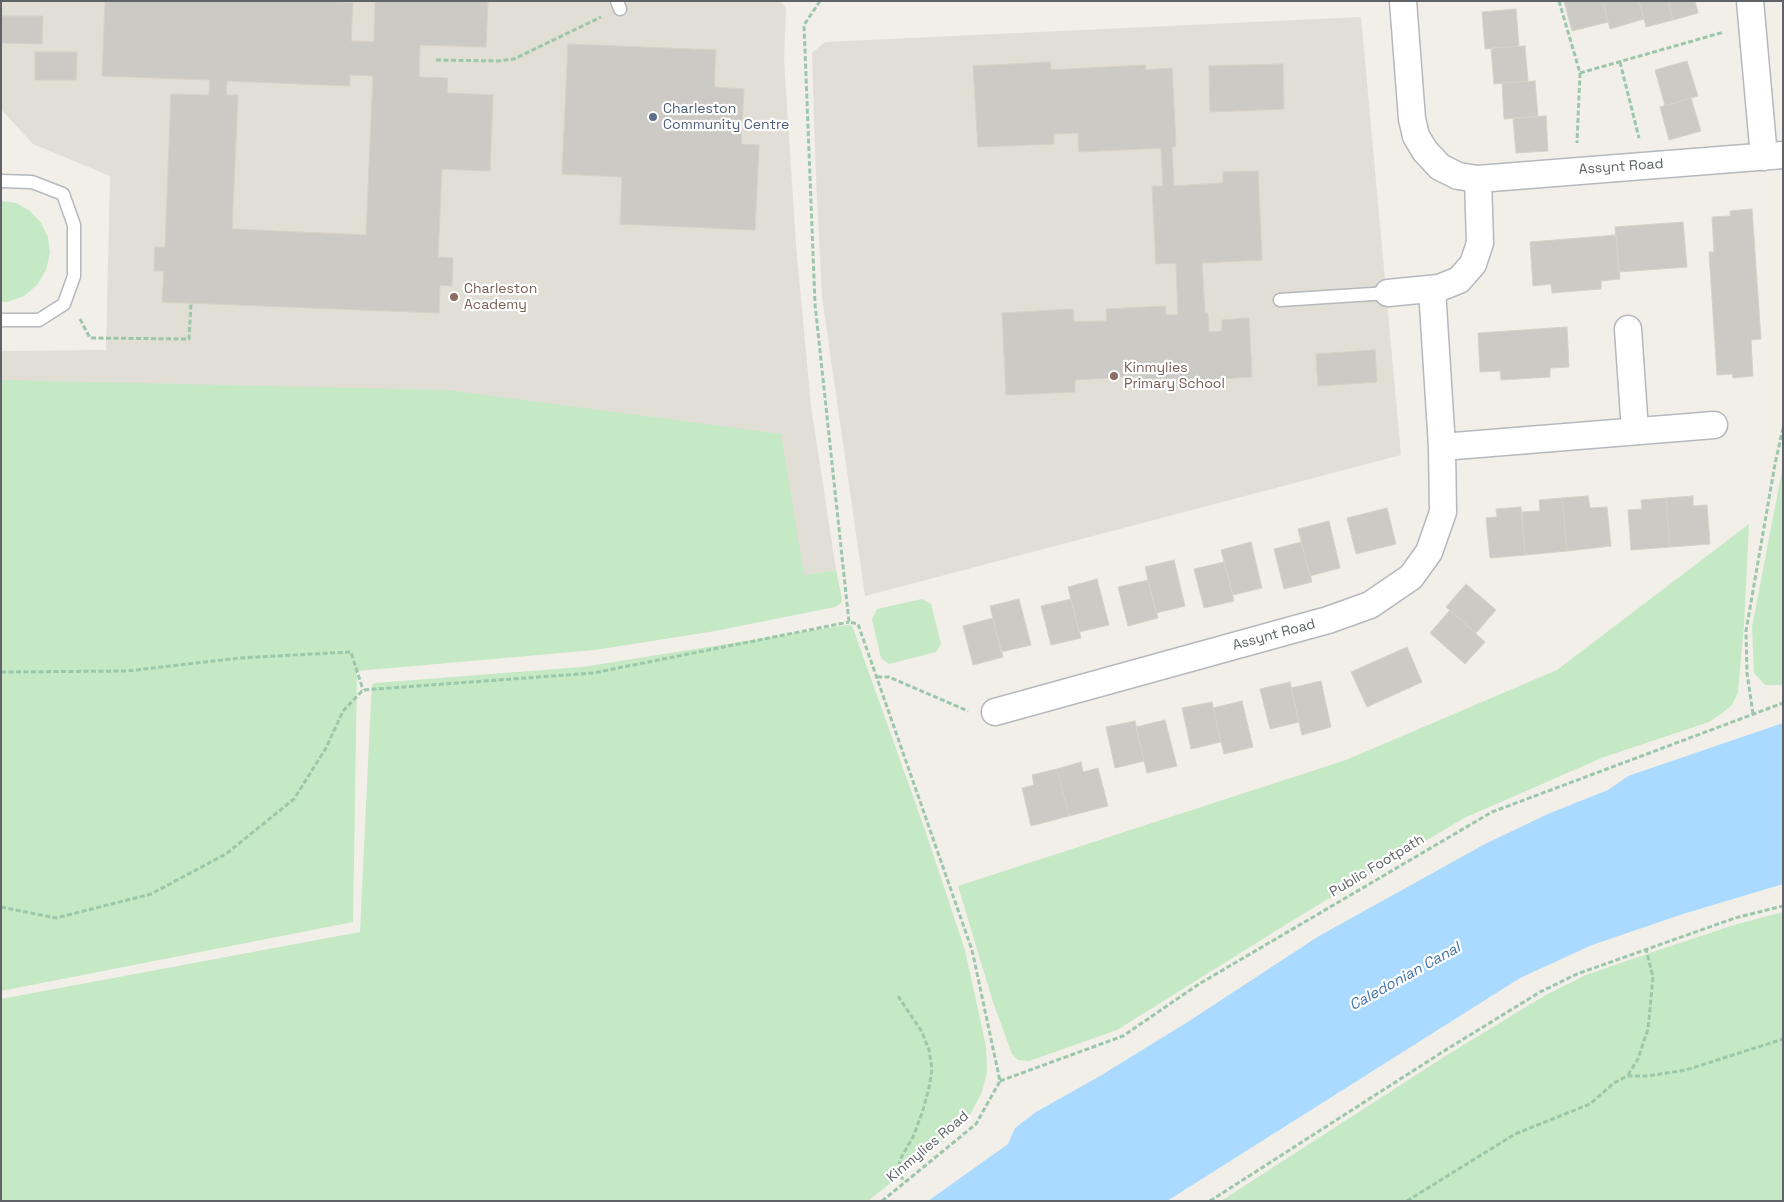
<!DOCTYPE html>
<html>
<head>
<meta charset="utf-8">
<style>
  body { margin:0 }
  #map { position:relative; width:1784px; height:1202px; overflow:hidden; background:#f1efe8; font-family:"Space Grotesk",sans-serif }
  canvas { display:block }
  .frame { position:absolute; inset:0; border:2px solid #5f6368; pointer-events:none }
</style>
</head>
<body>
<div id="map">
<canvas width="1784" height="1202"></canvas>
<div class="frame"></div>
</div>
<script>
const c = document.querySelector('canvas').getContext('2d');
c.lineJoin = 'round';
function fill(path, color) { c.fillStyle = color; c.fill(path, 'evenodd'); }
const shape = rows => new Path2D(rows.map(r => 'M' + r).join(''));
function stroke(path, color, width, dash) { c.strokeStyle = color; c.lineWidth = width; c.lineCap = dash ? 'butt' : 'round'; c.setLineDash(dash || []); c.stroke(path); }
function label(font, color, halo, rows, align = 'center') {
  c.font = font + ' "Space Grotesk",sans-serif'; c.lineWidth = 4.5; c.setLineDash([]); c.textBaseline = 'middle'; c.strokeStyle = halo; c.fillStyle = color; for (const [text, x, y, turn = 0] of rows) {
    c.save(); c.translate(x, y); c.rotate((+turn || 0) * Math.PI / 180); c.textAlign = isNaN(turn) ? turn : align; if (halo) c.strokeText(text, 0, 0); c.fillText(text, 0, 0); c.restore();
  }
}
fill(shape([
  [1,1,780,1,786,8,784,59,796,245,811,406,836,570,804,575,1,644,1,351,106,350,110,176,33,144,1,109],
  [1361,17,1401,455,865,596,822,297,816,177,812,53,825,42]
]), '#e1ded6');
fill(shape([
  [1,201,16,203,30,211,41,223,48,237,50,253,46,270,37,285,24,296,7,302,1,302],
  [1,380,448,390,781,434,804,575,836,570,842,598,841,603,835,607,715,631,595,650,357,671,353,922,1,991],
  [1783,465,1783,685,1765,685,1754,673,1752,627],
  [1749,524,1744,625,1738,692,1732,705,1721,714,1709,722,1604,757,1464,818,1298,917,1117,1030,1029,1061,1018,1060,1012,1054,993,1002,958,886,1346,760,1557,670],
  [922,599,931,604,941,644,936,652,889,664,881,658,872,619,877,609],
  [847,625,851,625,853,628,925,830,965,950,986,1046,987,1072,982,1092,971,1113,951,1135,868,1201,1,1201,1,999,360,932,370,720,372,685,375,683,582,667],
  [1783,912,1783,1201,1221,1201,1447,1055,1544,996,1586,975,1629,960,1734,925]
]), '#c5e8c5');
fill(shape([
  [1783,723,1783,884,1683,914,1592,945,1520,978,1167,1201,928,1201,1008,1144,1015,1128,1036,1112,1100,1076,1186,1023,1319,936,1485,844,1550,813,1608,790,1628,776]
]), '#aadaff');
const building = shape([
  [105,1,325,1,353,3,351,41,374,42,375,1,488,1,486,47,420,45,419,77,448,78,447,93,493,95,490,171,442,169,438,257,453,258,452,286,440,285,439,313,162,302,164,271,154,271,155,247,165,247,171,94,209,95,210,80,102,76,105,1],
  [350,75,373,76,366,235,232,229,238,95,226,95,227,81,350,86,350,75],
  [1564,1,1603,1,1608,22,1572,31,1564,1],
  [1603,1,1639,1,1644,19,1610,29,1603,1],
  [1639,1,1668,1,1673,20,1646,27,1639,1],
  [1668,1,1695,1,1698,13,1673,20,1668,1],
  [1516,9,1519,46,1485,49,1482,12,1516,9],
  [1,16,43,16,42,44,1,43,1,16],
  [568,44,716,50,714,87,744,89,741,144,759,145,755,230,620,224,622,177,562,174,568,44],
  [1525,46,1528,81,1494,84,1491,48,1525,46],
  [35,52,77,52,76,80,35,80,35,52],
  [1687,61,1698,96,1665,106,1655,70,1687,61],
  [1050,62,1051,70,1145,65,1146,70,1172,68,1176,146,1172,147,1174,186,1223,183,1223,172,1258,171,1262,260,1202,263,1205,313,1208,313,1209,332,1222,331,1222,320,1249,318,1252,377,1185,381,1186,387,1140,389,1139,376,1075,380,1075,392,1006,395,1002,313,1073,309,1074,322,1107,321,1106,309,1165,306,1166,315,1178,315,1176,263,1156,264,1152,186,1163,186,1161,148,1079,152,1078,133,1054,134,1054,144,978,147,973,66,1050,62],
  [1283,64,1284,109,1210,112,1209,66,1283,64],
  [1535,81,1538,117,1504,119,1502,83,1535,81],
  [1691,98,1701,131,1669,140,1660,107,1691,98],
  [1546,116,1548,151,1516,153,1513,118,1546,116],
  [1752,209,1761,339,1751,340,1753,376,1733,378,1732,374,1717,375,1709,252,1714,252,1712,217,1730,216,1730,211,1752,209],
  [1683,222,1687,267,1619,272,1615,227,1683,222],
  [1616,235,1620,279,1601,281,1601,289,1552,293,1551,284,1533,286,1530,242,1616,235],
  [1567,327,1569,367,1550,368,1550,377,1501,380,1500,371,1480,372,1478,333,1567,327],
  [1375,350,1377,382,1318,386,1316,354,1375,350],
  [1588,496,1590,508,1607,507,1611,546,1567,551,1562,498,1588,496],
  [1693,496,1693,506,1707,505,1710,544,1670,547,1666,498,1693,496],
  [1562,498,1567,551,1525,555,1522,512,1540,511,1539,500,1562,498],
  [1666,498,1670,547,1631,550,1628,510,1642,509,1641,500,1666,498],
  [1521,507,1525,555,1490,558,1486,518,1497,517,1496,509,1521,507],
  [1387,508,1396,544,1356,554,1347,518,1387,508],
  [1329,521,1340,568,1310,576,1298,529,1329,521],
  [1251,542,1262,588,1233,595,1221,550,1251,542],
  [1301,542,1312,582,1284,589,1274,549,1301,542],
  [1174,560,1185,606,1156,613,1145,567,1174,560],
  [1224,562,1234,601,1204,608,1194,569,1224,562],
  [1097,579,1109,625,1079,632,1068,587,1097,579],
  [1148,580,1158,618,1128,626,1118,587,1148,580],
  [1466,584,1496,610,1476,633,1446,607,1466,584],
  [1019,599,1031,645,1001,652,990,606,1019,599],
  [1071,599,1081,638,1051,645,1041,606,1071,599],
  [1450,610,1485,642,1465,664,1430,633,1450,610],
  [993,618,1003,657,973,665,963,626,993,618],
  [1407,647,1422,682,1367,707,1351,672,1407,647],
  [1321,681,1331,727,1302,735,1291,688,1321,681],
  [1290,682,1299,722,1270,729,1260,689,1290,682],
  [1242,701,1253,747,1224,754,1213,708,1242,701],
  [1212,702,1221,742,1191,749,1182,708,1212,702],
  [1165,720,1177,766,1147,773,1136,727,1165,720],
  [1135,721,1144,761,1115,768,1106,727,1135,721],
  [1081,762,1083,772,1098,768,1108,806,1069,816,1057,769,1081,762],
  [1057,769,1069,816,1031,826,1022,788,1034,785,1032,775,1057,769]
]);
fill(building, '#cccac5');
stroke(building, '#d6d1c6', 1);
const service = shape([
  [617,1,620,9],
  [1,181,32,182,63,194,74,225,74,276,64,304,39,320,1,320],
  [1280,300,1388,293]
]);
const minor = shape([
  [1403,1,1412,119,1416,136,1425,151,1440,167,1458,176,1478,179,1783,155],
  [1750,1,1764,157],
  [1388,293,1439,288,1459,280,1473,264,1480,243,1478,179],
  [1628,329,1635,431],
  [1442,447,1714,425],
  [995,712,1328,620,1370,605,1411,577,1429,552,1443,512,1442,447,1432,289]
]);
stroke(service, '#b5b8bc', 15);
stroke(minor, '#b5b8bc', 29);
stroke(shape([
  [820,1,804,25,815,304,849,622,858,624,972,950,1000,1081],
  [1559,1,1580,73,1577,143],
  [436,60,498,61,514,59,601,17],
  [1620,62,1639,138],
  [1580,73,1724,32],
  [80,319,90,338,189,339,191,304],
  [1,672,127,671,239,658,351,652,363,690],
  [877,677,889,677,968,711],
  [1753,714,1747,673,1746,631,1775,464,1783,428],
  [1,907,56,918,151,894,226,854,294,799,326,748,343,711,363,690,593,673,849,622],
  [898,996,922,1032,929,1050,932,1069,929,1088,923,1110,913,1137,901,1158,898,1170,904,1182],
  [1628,1075,1638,1059,1648,1029,1653,977,1646,949],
  [1000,1081,1123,1036,1199,984,1492,812,1783,703],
  [882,1201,976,1124,1000,1081],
  [1210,1201,1444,1051,1540,992,1577,974,1735,918,1783,906],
  [1407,1201,1515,1134,1590,1104,1614,1083,1627,1076,1647,1076,1686,1070,1783,1039]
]), '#9cc7a9', 3, [5, 2.5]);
stroke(service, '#fff', 12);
stroke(minor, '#fff', 26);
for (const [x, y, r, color] of [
  [653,117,5,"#5c6f8a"],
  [454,297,5,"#8d6e63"],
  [1114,376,5,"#8d6e63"]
]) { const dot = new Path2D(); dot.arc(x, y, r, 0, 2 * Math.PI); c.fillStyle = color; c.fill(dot); stroke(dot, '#fff', 2); }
label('14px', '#4e5e75', '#fff', [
  ["Charleston",663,109],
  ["Community Centre",663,125]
], 'left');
label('14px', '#5f6368', '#fff', [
  ["Assynt Road",1621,167,-4],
  ["Assynt Road",1274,635,-15],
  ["Public Footpath",1377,866,-31],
  ["Kinmylies Road",928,1147,-40]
]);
label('14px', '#785e54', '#fff', [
  ["Charleston",464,289],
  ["Academy",464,305],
  ["Kinmylies",1124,368],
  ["Primary School",1124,384]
], 'left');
label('italic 15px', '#4174aa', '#fff', [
  ["Caledonian Canal",1405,977,-29]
]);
</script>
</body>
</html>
